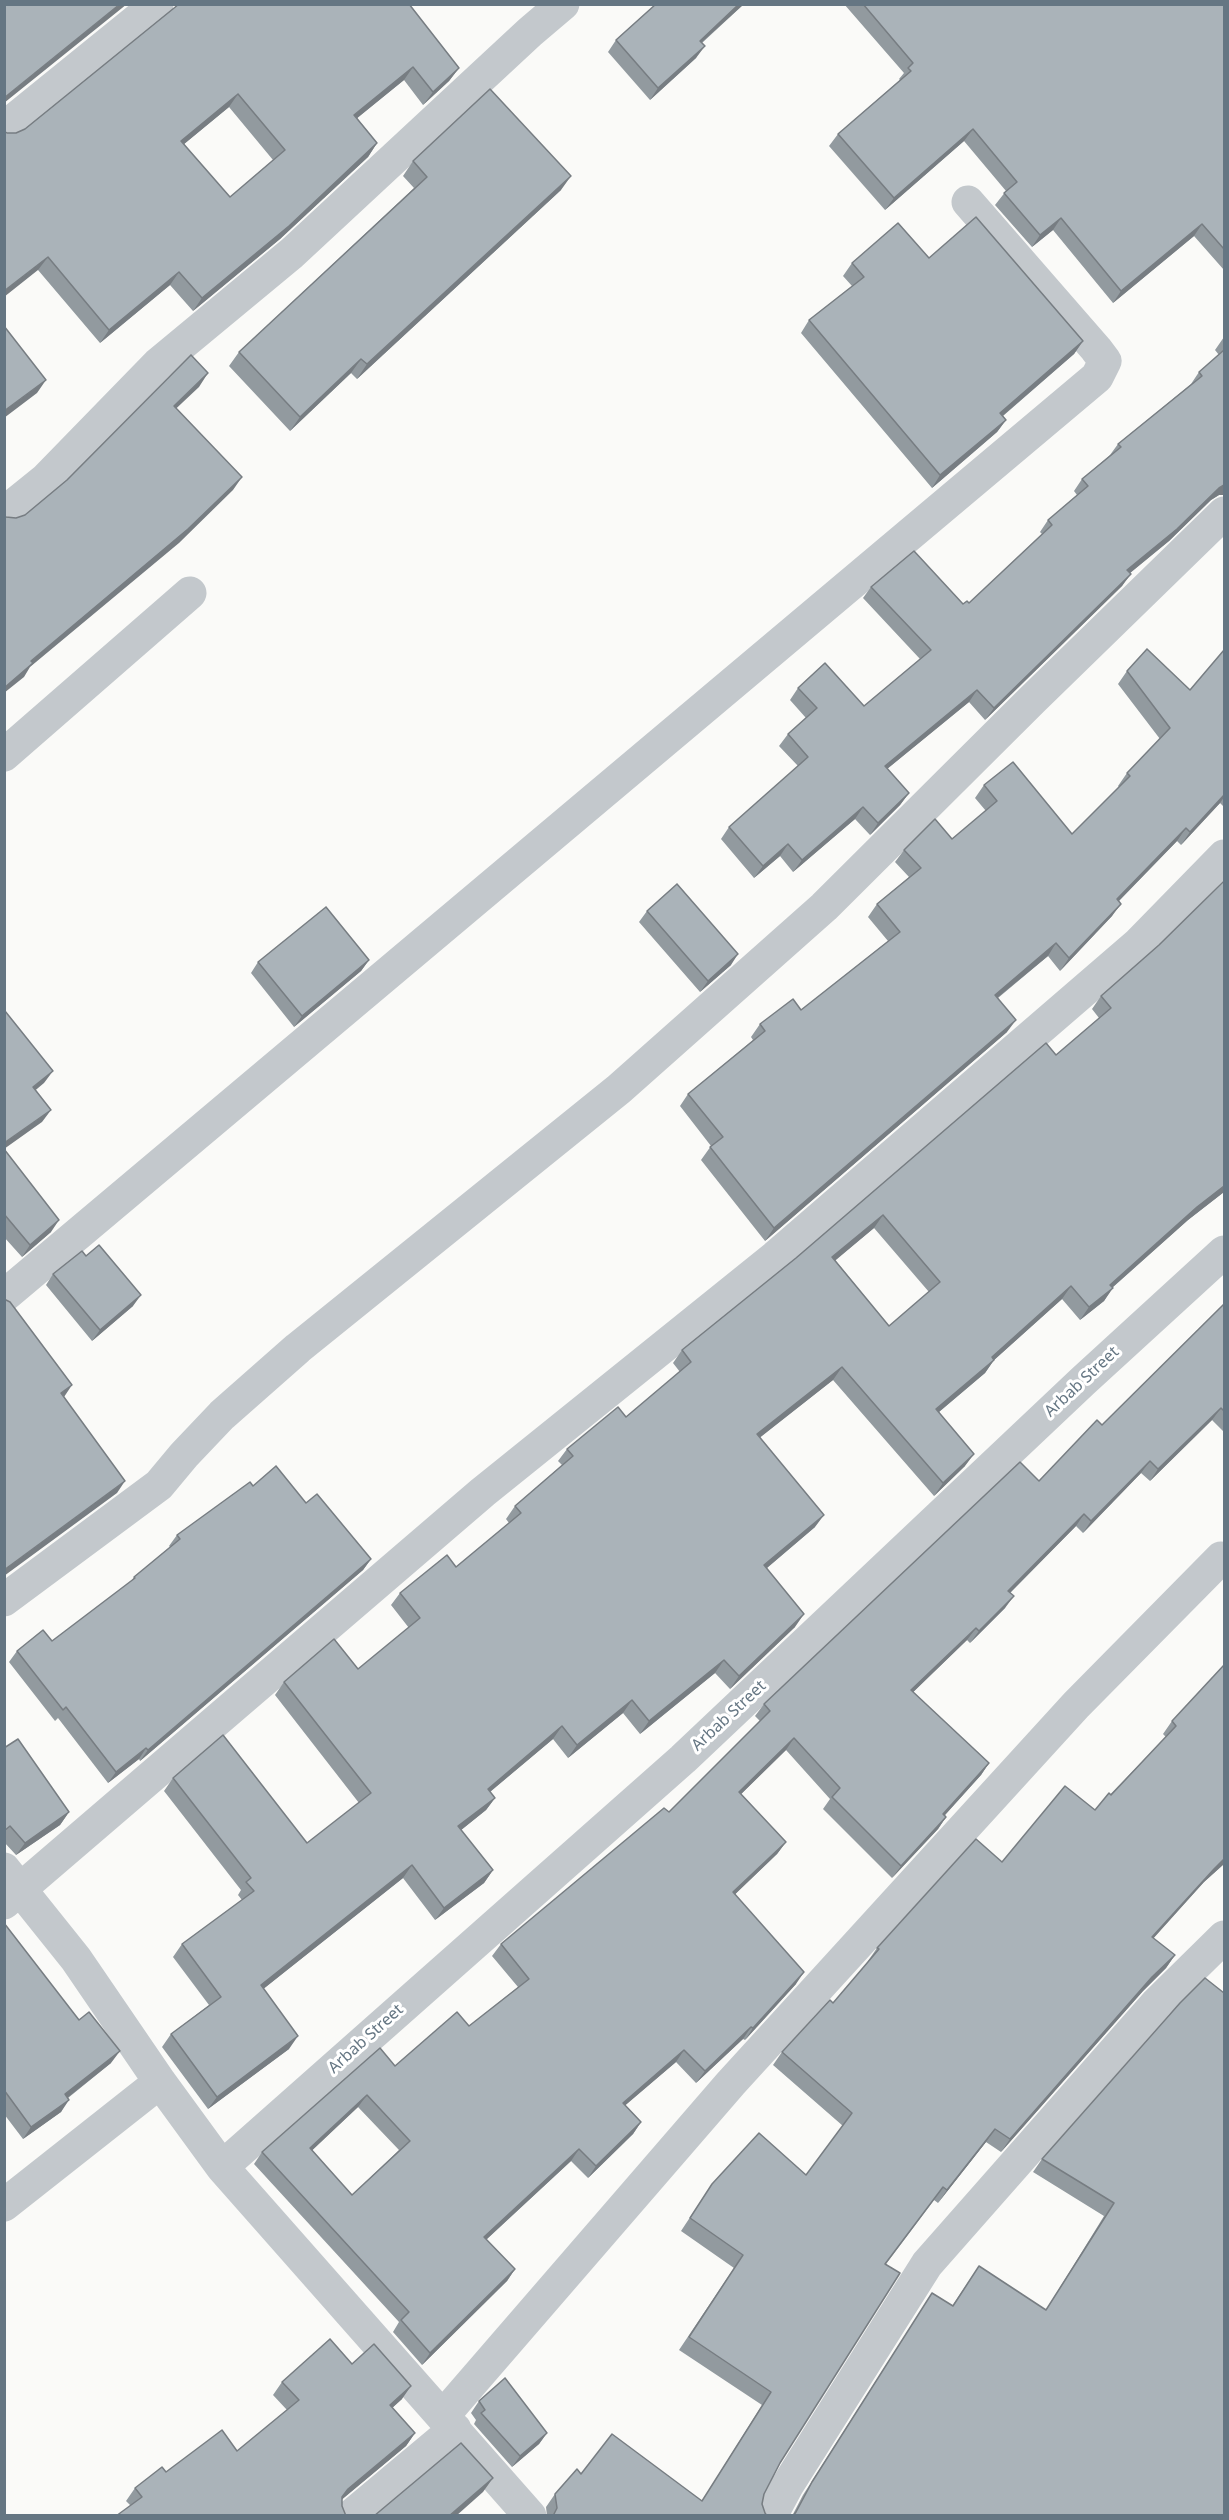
<!DOCTYPE html>
<html>
<head>
<meta charset="utf-8">
<style>
  body { margin:0 }
  #map { position:relative; width:1229px; height:2520px; overflow:hidden; background:#fafaf8; font-family:"Noto Sans",sans-serif }
  canvas { display:block }
  .frame { position:absolute; inset:0; border:6px solid #657683; pointer-events:none }
</style>
</head>
<body>
<div id="map">
<canvas width="1229" height="2520"></canvas>
<div class="frame"></div>
</div>
<script>
const c = document.querySelector('canvas').getContext('2d');
c.lineJoin = 'round';
const shape = rows => new Path2D(rows.map(r => 'M' + r).join(''));
function stroke(path, color, width, dash) { c.strokeStyle = color; c.lineWidth = width; c.lineCap = dash ? 'butt' : 'round'; c.setLineDash(dash || []); c.stroke(path); }
function fill(path, color) { c.fillStyle = color; c.fill(path, 'evenodd'); }
function label(font, color, halo, rows, align = 'center') {
  c.font = font + ' "Noto Sans",sans-serif'; c.lineWidth = 6; c.setLineDash([]); c.textBaseline = 'middle'; c.strokeStyle = halo; c.fillStyle = color; for (const [text, x, y, turn = 0] of rows) {
    c.save(); c.translate(x, y); c.rotate((+turn || 0) * Math.PI / 180); c.textAlign = isNaN(turn) ? turn : align; if (halo) c.strokeText(text, 0, 0); c.fillText(text, 0, 0); c.restore();
  }
}
stroke(shape([
  [4,128,157,4],
  [4,513,46,479,158,364,292,253,530,32,563,4],
  [4,755,190,593],
  [4,1296,1097,377,1105,361,1096,349,968,202],
  [4,1600,159,1485,184,1455,222,1415,298,1348,619,1089,824,907,1032,700,1224,513],
  [4,1869,76,1959,160,2082,222,2167,530,2516],
  [4,1903,483,1492,775,1257,1138,944,1224,856],
  [222,2167,683,1759,1083,1381,1224,1252],
  [4,2205,160,2082],
  [443,2416,731,2083,1076,1705,1221,1558],
  [351,2516,455,2429],
  [771,2516,787,2486,927,2264,1157,2003,1224,1937]
]), '#c3c8cc', 33);
fill(shape([
  [175,4,409,4,459,68,449,81,423,105,404,80,357,118,377,143,368,157,280,239,193,311,170,285,100,343,38,270,7,133,16,133,25,129,175,8],
  [229,107,273,160,230,197,184,144],
  [656,4,744,4,702,43,696,58,650,100,608,52,616,40],
  [844,4,1224,4,1224,270,1194,236,1113,303,1053,230,1032,247,995,205,1006,191,964,141,885,210,829,146,838,134,900,80,899,79,904,73],
  [413,161,561,190,357,379,351,373,290,431,229,366,239,352,414,188,403,176],
  [929,258,1083,341,1074,354,1003,416,1006,420,997,432,932,488,801,333,809,320,852,286,843,276,852,263],
  [1224,337,1224,495,1219,495,1211,500,1169,541,1130,573,1122,586,985,720,969,702,887,769,909,793,900,805,870,835,855,819,793,872,780,856,754,878,721,839,729,827,798,766,779,746,788,734,806,718,790,700,798,688,864,706,920,659,863,598,871,587,963,604,969,603,1042,534,1040,532,1048,520,1077,495,1074,491,1082,479,1110,455,1118,444,1191,384,1199,372,1219,355,1215,350],
  [1224,650,1224,807,1220,803,1181,845,1177,841,1119,901,1112,916,1060,971,1048,956,998,998,1007,1032,765,1241,701,1160,711,1146,680,1106,688,1094,753,1040,751,1037,760,1024,801,1010,888,941,868,917,877,904,909,877,895,862,904,850,952,839,986,811,975,798,984,785,1072,834,1119,787,1118,786,1127,773,1160,739,1118,684,1127,671,1190,690],
  [1224,881,1224,1192,1188,1220,1112,1288,1104,1301,1080,1320,1062,1299,994,1360,985,1373,939,1412,965,1466,934,1496,833,1380,760,1437,815,1527,767,1568,795,1627,730,1689,715,1673,640,1734,623,1713,568,1758,553,1739,490,1792,495,1798,486,1810,461,1830,493,1870,484,1883,435,1920,403,1878,263,1989,289,2049,208,2109,162,2047,171,2034,209,2005,173,1957,182,1944,242,1900,238,1895,241,1890,164,1791,173,1778,307,1843,359,1803,275,1695,284,1682,358,1669,409,1628,391,1605,400,1593,456,1567,509,1523,506,1519,515,1506,562,1465,558,1461,567,1449,626,1417,680,1372,673,1363,682,1350,1056,1055,1099,1018,1092,1009,1101,996,1159,945],
  [874,1228,929,1292,889,1326,835,1260],
  [647,911,731,965,700,992,639,922],
  [369,960,361,971,294,1027,251,973,258,962],
  [4,1149,51,1232,22,1257,4,1237],
  [86,1256,133,1306,92,1341,46,1285,53,1274],
  [1224,1304,1224,1432,1212,1420,1150,1481,1141,1473,1083,1533,1076,1526,1010,1593,1005,1608,970,1643,967,1640,913,1692,989,1763,981,1775,945,1815,946,1817,938,1829,892,1878,823,1809,830,1799,786,1750,741,1794,786,1842,777,1854,735,1894,796,1984,745,2040,743,2039,696,2083,676,2062,625,2105,641,2122,633,2134,588,2178,571,2161,486,2240,515,2269,507,2281,422,2365,393,2332,399,2322,254,2164,262,2152,395,2066,469,2026,518,1987,492,1956,501,1944,669,1812,760,1721,755,1716,764,1704,1039,1481,1102,1425],
  [358,2107,399,2150,352,2195,312,2150],
  [253,1486,306,1503,371,1559,363,1570,140,1761,139,1759,108,1783,58,1718,55,1721,9,1662,17,1651,52,1641,130,1583,134,1577,170,1547,169,1546,177,1535],
  [1224,1665,1224,1864,1204,1882,1153,1938,1175,1955,1166,1968,1143,1991,1001,2152,986,2142,938,2203,934,2200,886,2264,764,2494,762,2504,765,2513,767,2516,547,2516,546,2507,555,2494,581,2474,702,2501,762,2405,679,2350,734,2268,681,2231,712,2184,806,2175,843,2126,773,2065,782,2052,833,2003,869,1961,868,1961,877,1948,1002,1862,1095,1810,1166,1737,1163,1734,1172,1721],
  [4,1748,69,1812,60,1825,16,1855,4,1842],
  [4,1923,111,2063,68,2098,61,2112,23,2139,4,2114],
  [1224,1993,1224,2516,792,2516,803,2495,932,2293,952,2306,979,2266,1046,2310,1104,2216,1033,2172,1042,2159],
  [352,2364,402,2399,392,2408,415,2433,406,2446,342,2499,130,2505,126,2501,135,2488,166,2472,237,2451,287,2410,273,2395,282,2382],
  [479,2401,547,2433,539,2444,512,2467,474,2424,476,2420,471,2413]
]), '#929a9f');
fill(shape([
  [120,4,127,4,4,103,4,98],
  [739,4,744,4,691,52,700,41],
  [705,46,696,58,650,100,658,88],
  [413,67,404,80,345,128,354,115],
  [459,68,449,81,423,105,433,92],
  [238,94,229,107,172,154,181,141],
  [973,129,964,141,885,210,894,198],
  [377,143,368,157,280,239,193,311,202,298],
  [571,176,561,190,357,379,367,364],
  [1061,218,1053,230,1032,247,1040,235],
  [1202,224,1194,236,1113,303,1121,291],
  [48,257,38,270,4,297,4,291],
  [179,272,170,285,100,343,109,330],
  [1083,341,1074,354,992,425,1000,413],
  [361,359,351,373,290,431,300,417],
  [208,373,199,387,165,419,174,406],
  [46,380,37,393,4,418,4,411],
  [1006,420,997,432,932,488,940,475],
  [242,477,233,490,179,543,30,667,24,677,4,693,4,688,31,661],
  [1224,485,1224,495,1219,495,1211,500,1169,541,1119,582,1127,570,1219,488],
  [1131,574,1122,586,985,720,994,708],
  [977,690,969,702,876,778,885,766],
  [909,793,900,805,870,835,878,823],
  [1224,795,1224,797,1220,803,1181,845,1190,832],
  [863,807,855,819,793,872,802,860],
  [1186,828,1177,841,1108,912,1117,899],
  [788,844,780,856,754,878,763,866],
  [1121,904,1112,916,1060,971,1069,958],
  [1056,943,1048,956,986,1007,995,995],
  [738,954,731,965,700,992,708,981],
  [369,960,361,971,294,1027,302,1016],
  [1016,1020,1007,1032,765,1241,774,1228],
  [53,1071,44,1083,25,1099,33,1087],
  [51,1110,42,1122,4,1149,4,1143],
  [1224,1186,1224,1192,1188,1220,1105,1294,1113,1288,1104,1301,1080,1320,1089,1307,1110,1285,1197,1207],
  [883,1215,874,1228,824,1270,832,1257],
  [59,1220,51,1232,22,1257,30,1245],
  [1071,1286,1062,1299,983,1370,992,1357],
  [141,1295,133,1306,92,1341,100,1330],
  [994,1360,985,1373,927,1422,936,1409],
  [842,1367,833,1380,748,1447,757,1434],
  [72,1385,64,1397,61,1393],
  [1221,1408,1212,1420,1150,1481,1158,1469],
  [974,1454,965,1466,934,1496,943,1483],
  [1150,1461,1141,1473,1083,1533,1091,1521],
  [125,1481,117,1493,4,1576,4,1570],
  [1084,1514,1076,1526,1000,1603,1008,1591],
  [824,1515,815,1527,755,1578,764,1565],
  [371,1559,363,1570,140,1761,148,1750],
  [1014,1596,1005,1608,970,1643,979,1631],
  [804,1614,795,1627,730,1689,739,1676],
  [976,1628,967,1640,903,1702,911,1690],
  [724,1660,715,1673,640,1734,649,1721],
  [632,1700,623,1713,568,1758,577,1745],
  [562,1726,553,1739,479,1801,488,1789],
  [794,1738,786,1750,731,1804,739,1792],
  [146,1748,139,1759,108,1783,116,1772],
  [989,1763,981,1775,935,1826,943,1814],
  [495,1798,486,1810,450,1839,458,1826],
  [69,1812,60,1825,16,1855,25,1843],
  [946,1817,938,1829,892,1878,901,1866],
  [786,1842,777,1854,725,1904,733,1892],
  [1224,1859,1224,1864,1204,1882,1143,1950,1152,1937,1214,1869],
  [412,1865,403,1878,252,1998,261,1985],
  [493,1870,484,1883,435,1920,444,1908],
  [1175,1955,1166,1968,1143,1991,1001,2152,1010,2139,1152,1977],
  [804,1972,796,1984,745,2040,753,2028],
  [751,2027,743,2039,696,2083,705,2071],
  [298,2036,289,2049,208,2109,217,2097],
  [684,2050,676,2062,614,2115,623,2103],
  [120,2051,111,2063,57,2106,65,2094],
  [367,2095,358,2107,302,2160,310,2148],
  [69,2100,61,2112,23,2139,31,2127],
  [641,2122,633,2134,588,2178,596,2166],
  [995,2129,986,2142,938,2203,947,2190],
  [579,2149,571,2161,476,2249,484,2237],
  [515,2269,507,2281,422,2365,430,2353],
  [411,2386,402,2399,381,2418,390,2405],
  [415,2433,406,2446,339,2502,348,2489],
  [547,2433,539,2444,512,2467,520,2456],
  [493,2478,483,2492,456,2516,449,2516]
]), '#777d82');
const building = shape([
  [4,4,120,4,4,98,4,4],
  [179,4,409,4,459,68,433,92,413,67,354,115,377,143,289,226,202,298,179,272,109,330,48,257,4,291,4,131,7,133,16,133,25,129,179,4],
  [238,94,285,150,230,197,181,141,238,94],
  [656,4,739,4,700,41,705,46,658,88,616,40,656,4],
  [863,4,1224,4,1224,249,1202,224,1121,291,1061,218,1040,235,1004,193,1017,182,973,129,894,198,838,134,911,71,908,68,913,63,863,4],
  [490,89,571,176,367,364,361,359,300,417,239,352,427,177,413,161,490,89],
  [976,217,1083,341,1000,413,1006,420,940,475,809,320,864,277,852,263,898,223,929,258,976,217],
  [4,326,46,380,4,411,4,326],
  [1224,350,1224,485,1219,488,1177,529,1127,570,1131,574,994,708,977,690,885,766,909,793,878,823,863,807,802,860,788,844,763,866,729,827,808,757,788,734,817,708,798,688,825,663,864,706,931,650,871,587,914,551,963,604,967,601,969,603,1052,525,1048,520,1088,486,1082,479,1121,447,1118,444,1202,376,1199,372,1224,350],
  [191,355,208,373,174,406,242,477,188,529,31,661,33,663,4,688,4,516,6,517,16,518,25,515,67,480,191,355],
  [1147,649,1190,690,1224,650,1224,795,1190,832,1186,828,1117,899,1121,904,1069,958,1056,943,995,995,1016,1020,774,1228,710,1147,723,1137,688,1094,765,1031,760,1024,793,999,801,1010,900,932,877,904,921,868,904,850,935,819,952,839,997,801,984,785,1013,762,1072,834,1130,776,1127,773,1170,728,1127,671,1147,649],
  [1224,881,1224,1186,1197,1207,1110,1285,1113,1288,1089,1307,1071,1286,992,1357,994,1360,936,1409,974,1454,943,1483,842,1367,757,1434,824,1515,764,1565,804,1614,739,1676,724,1660,649,1721,632,1700,577,1745,562,1726,488,1789,495,1798,458,1826,493,1870,444,1908,412,1865,261,1985,298,2036,217,2097,171,2034,221,1997,182,1944,254,1891,246,1882,251,1878,173,1778,223,1735,307,1843,371,1793,284,1682,334,1639,358,1669,420,1618,400,1593,447,1555,456,1567,521,1513,515,1506,573,1456,567,1449,618,1407,626,1417,691,1362,682,1350,796,1258,1046,1043,1056,1055,1111,1008,1101,996,1159,945,1224,881],
  [883,1215,940,1282,889,1326,832,1257,883,1215],
  [677,884,738,954,708,981,647,911,677,884],
  [326,907,369,960,302,1016,258,962,326,907],
  [5,1011,53,1071,33,1087,51,1110,4,1143,4,1012,5,1011],
  [4,1149,59,1220,30,1245,4,1214,4,1149],
  [99,1245,141,1295,100,1330,53,1274,82,1251,86,1256,99,1245],
  [4,1299,10,1302,72,1385,61,1393,125,1481,4,1570,4,1299],
  [1224,1304,1224,1411,1221,1408,1158,1469,1150,1461,1091,1521,1084,1514,1008,1591,1014,1596,979,1631,976,1628,911,1690,989,1763,943,1814,946,1817,901,1866,832,1797,840,1788,794,1738,739,1792,786,1842,733,1892,804,1972,753,2028,751,2027,705,2071,684,2050,623,2103,641,2122,596,2166,579,2149,484,2237,515,2269,430,2353,401,2320,409,2312,262,2152,380,2048,395,2066,457,2012,469,2026,529,1979,501,1944,664,1808,669,1812,770,1711,764,1704,1020,1462,1039,1481,1097,1420,1102,1425,1224,1304],
  [367,2095,410,2141,352,2195,310,2148,367,2095],
  [276,1466,306,1503,317,1494,371,1559,148,1750,146,1748,116,1772,66,1707,63,1710,17,1651,43,1630,52,1641,135,1578,134,1577,180,1539,177,1535,250,1482,253,1486,276,1466],
  [1224,1665,1224,1859,1214,1869,1152,1937,1175,1955,1152,1977,1010,2139,995,2129,947,2190,943,2187,885,2264,900,2273,780,2463,764,2494,762,2504,765,2513,767,2516,553,2516,557,2508,555,2494,577,2469,581,2474,612,2434,702,2501,771,2392,689,2337,743,2255,690,2218,712,2184,759,2133,806,2175,852,2113,782,2052,830,2000,833,2003,879,1949,877,1948,976,1839,1002,1862,1065,1786,1095,1810,1109,1793,1111,1795,1176,1726,1172,1721,1224,1665],
  [18,1739,69,1812,25,1843,10,1826,4,1831,4,1748,18,1739],
  [4,1923,79,2020,89,2012,120,2051,65,2094,69,2100,31,2127,4,2090,4,1923],
  [1205,1978,1224,1993,1224,2516,793,2516,796,2512,812,2482,932,2293,953,2306,979,2266,1046,2310,1114,2203,1042,2159,1180,2003,1205,1978],
  [330,2339,352,2364,374,2344,411,2386,390,2405,415,2433,348,2489,342,2497,342,2506,346,2516,116,2516,142,2497,135,2488,162,2467,166,2472,222,2430,237,2451,299,2400,282,2382,330,2339],
  [505,2378,547,2433,520,2456,481,2413,485,2410,479,2401,505,2378],
  [461,2443,493,2478,449,2516,374,2516,461,2443]
]);
fill(building, '#aab3b9');
stroke(building, '#777d82', 1.5);
label('16px', '#657683', '#fff', [
  ["Arbab Street",1082,1382,-43],
  ["Arbab Street",729,1716,-43],
  ["Arbab Street",366,2039,-42]
]);
</script>
</body>
</html>
